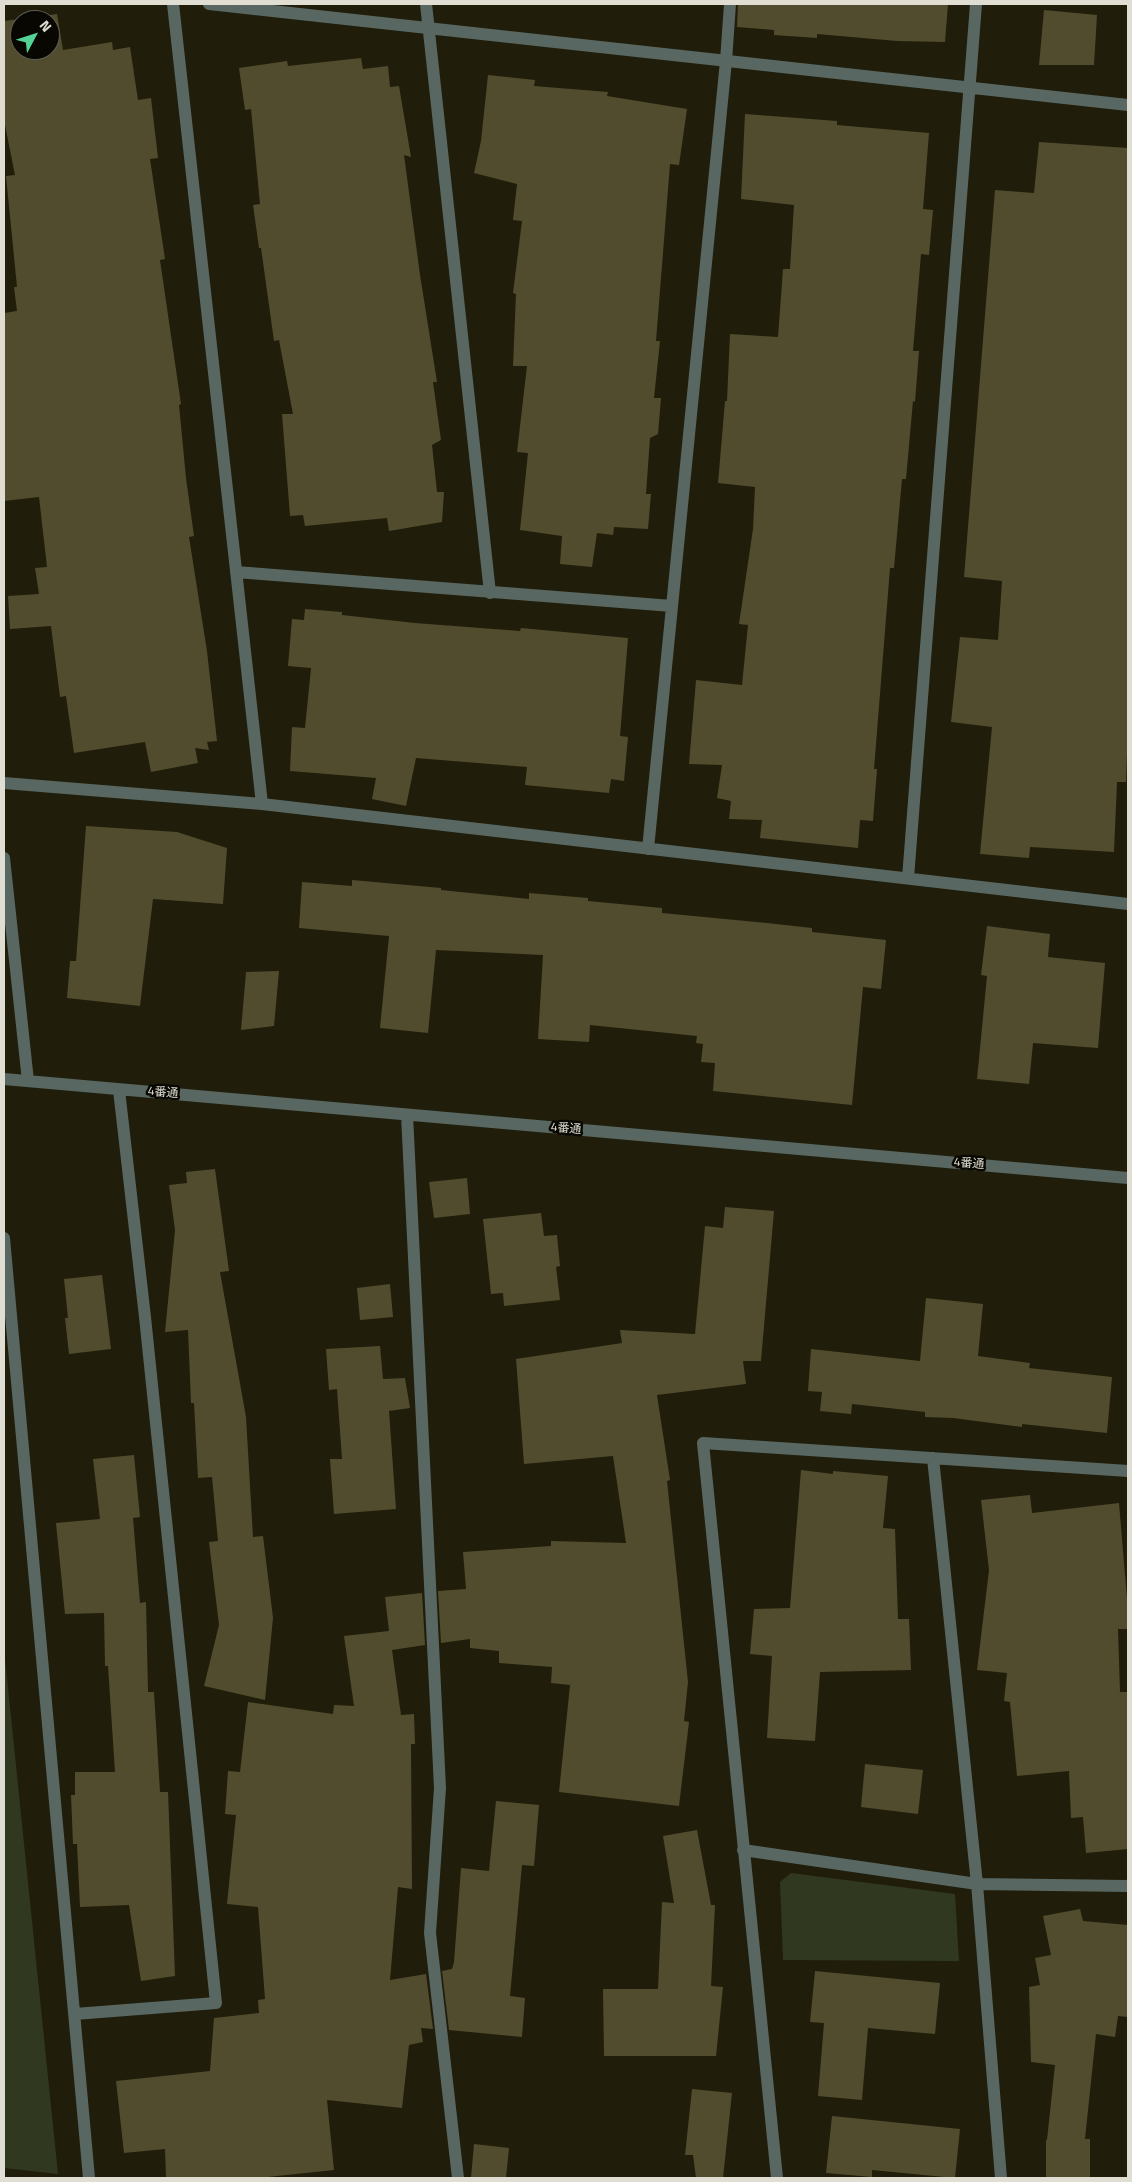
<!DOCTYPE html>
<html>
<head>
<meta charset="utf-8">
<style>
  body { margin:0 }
  #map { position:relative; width:1132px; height:2182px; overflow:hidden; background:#201d0a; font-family:"Titillium Web",sans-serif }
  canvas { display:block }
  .frame { position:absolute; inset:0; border:5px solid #e0ded2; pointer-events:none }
  .north { position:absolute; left:10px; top:10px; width:50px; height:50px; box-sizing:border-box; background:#080702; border:1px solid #5e5d55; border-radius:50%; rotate:50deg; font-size:14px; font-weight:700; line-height:20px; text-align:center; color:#e0ded2 }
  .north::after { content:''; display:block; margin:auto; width:18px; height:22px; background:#53d396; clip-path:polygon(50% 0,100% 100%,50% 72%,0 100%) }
</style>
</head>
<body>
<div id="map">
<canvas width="1132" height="2182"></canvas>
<div class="frame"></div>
<div class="north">N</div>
</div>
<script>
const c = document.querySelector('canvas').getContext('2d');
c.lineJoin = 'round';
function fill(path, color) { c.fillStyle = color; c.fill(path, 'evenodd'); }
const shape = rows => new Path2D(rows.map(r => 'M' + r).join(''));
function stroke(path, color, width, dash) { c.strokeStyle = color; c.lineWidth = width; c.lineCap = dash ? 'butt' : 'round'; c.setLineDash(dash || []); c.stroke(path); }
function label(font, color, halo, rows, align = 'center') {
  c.font = font + ' "Titillium Web","Noto Sans JP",sans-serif'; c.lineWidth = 5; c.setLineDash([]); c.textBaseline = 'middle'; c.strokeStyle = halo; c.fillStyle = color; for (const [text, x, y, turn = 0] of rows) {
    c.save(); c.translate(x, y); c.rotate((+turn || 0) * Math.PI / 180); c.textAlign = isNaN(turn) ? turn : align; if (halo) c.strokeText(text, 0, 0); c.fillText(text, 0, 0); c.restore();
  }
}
fill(shape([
  [4,1649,58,2174,4,2168],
  [791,1873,955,1894,959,1961,783,1960,780,1882]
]), '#303920');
fill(shape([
  [738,4,948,4,945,42,897,41,817,34,817,38,774,35,774,30,737,27],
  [1044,10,1097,15,1094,65,1039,65],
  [57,14,63,50,112,42,113,50,130,47,138,100,151,98,158,158,150,159,165,259,160,260,181,404,179,405,186,478,194,536,189,537,207,651,217,741,207,742,209,750,195,748,198,763,151,772,145,742,74,753,66,696,60,697,51,626,10,629,8,596,39,594,35,568,47,567,39,497,4,501,4,313,17,311,14,287,17,287,6,176,15,175,4,120,4,21],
  [20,20,50,20,50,50,20,50],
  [361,58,363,69,388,66,390,87,399,86,411,157,404,155,420,275,437,382,433,382,441,440,432,445,437,492,444,492,442,522,389,531,387,518,305,526,303,515,290,516,282,414,293,414,279,340,274,341,261,248,259,248,253,205,260,204,251,109,245,110,239,68,287,61,288,66],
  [488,75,535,80,534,86,608,92,607,96,687,109,679,165,670,164,656,341,660,341,654,398,661,398,658,434,650,438,646,494,651,494,648,529,614,527,613,535,597,533,592,567,560,564,562,536,520,530,528,453,517,452,527,366,513,366,516,294,513,293,522,221,513,220,517,184,474,173,481,141],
  [745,114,837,121,837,125,929,133,923,209,933,210,929,255,921,254,913,351,919,351,915,402,913,401,906,479,902,479,894,568,890,568,874,769,877,769,873,821,860,820,858,848,760,838,762,820,729,819,731,801,717,798,722,765,689,764,696,680,742,685,748,625,739,624,753,529,755,487,718,483,725,401,727,401,730,334,778,337,783,269,790,269,794,205,741,199],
  [1039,142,1128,148,1128,725,1126,782,1117,782,1114,852,1030,847,1029,858,980,854,992,727,951,722,960,637,998,640,1002,581,964,577,995,190,1034,193],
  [305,609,342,612,342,615,415,623,520,631,521,628,628,638,620,736,628,737,624,781,611,779,609,793,525,785,527,767,416,758,406,806,372,799,376,778,290,771,292,727,305,728,311,668,288,666,292,619,304,620],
  [86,826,177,832,227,848,223,904,153,899,140,1006,67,998,70,961,76,961],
  [352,880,441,888,441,890,529,899,529,893,588,898,588,901,662,908,662,913,767,923,812,928,812,932,886,940,881,989,863,987,852,1105,713,1091,715,1063,701,1062,703,1044,696,1043,697,1036,590,1025,589,1042,538,1039,543,955,436,950,428,1033,380,1028,389,936,299,928,302,882,352,886],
  [987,926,1050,934,1048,957,1105,963,1098,1048,1033,1043,1029,1084,977,1079,987,976,981,975],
  [279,971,274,1026,241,1030,246,972],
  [215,1169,229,1271,220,1272,246,1417,253,1537,263,1536,273,1618,265,1700,204,1686,219,1625,209,1542,218,1541,212,1477,198,1478,194,1403,191,1403,188,1330,165,1332,175,1230,169,1185,187,1183,186,1172],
  [467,1178,470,1214,434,1218,429,1182],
  [725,1207,774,1211,761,1361,743,1361,746,1384,657,1395,670,1480,667,1481,688,1682,684,1721,689,1722,679,1806,559,1792,570,1685,551,1683,552,1667,499,1663,499,1651,470,1648,470,1639,441,1643,438,1591,466,1589,463,1552,551,1546,551,1541,626,1543,613,1456,524,1464,516,1359,622,1343,620,1330,695,1334,705,1226,723,1228],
  [541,1213,544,1236,557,1235,560,1266,556,1267,560,1300,504,1306,503,1293,491,1294,483,1219],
  [102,1275,111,1349,69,1354,65,1318,68,1318,64,1279],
  [390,1284,393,1317,360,1320,357,1288],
  [926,1298,983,1304,978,1356,1030,1363,1029,1368,1112,1377,1107,1433,1022,1424,1022,1427,953,1418,925,1417,925,1412,852,1404,851,1414,820,1411,822,1392,808,1391,811,1349,920,1361],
  [380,1346,383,1379,405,1378,410,1408,389,1411,396,1509,334,1514,330,1459,342,1459,337,1389,329,1390,326,1349],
  [134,1455,140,1517,133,1518,140,1603,146,1602,148,1692,154,1692,160,1792,168,1792,175,1976,141,1981,129,1905,80,1907,77,1844,73,1844,71,1795,75,1795,75,1772,115,1772,108,1666,105,1666,104,1613,65,1614,56,1523,100,1519,93,1459],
  [801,1470,833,1474,833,1471,888,1476,883,1528,895,1529,898,1619,909,1619,911,1670,820,1672,815,1741,767,1738,772,1656,750,1654,754,1609,790,1608],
  [1030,1495,1032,1513,1119,1503,1128,1611,1128,1629,1118,1629,1120,1692,1128,1692,1128,1849,1086,1853,1083,1817,1071,1818,1069,1771,1017,1776,1010,1702,1004,1701,1007,1673,977,1670,989,1570,981,1500],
  [422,1593,425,1645,392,1650,401,1715,414,1714,415,1744,411,1744,412,1889,398,1887,390,1980,426,1974,433,2029,421,2028,423,2042,409,2045,402,2108,327,2100,334,2170,258,2178,166,2178,165,2149,124,2153,116,2081,210,2071,214,2018,259,2013,258,2000,265,1999,258,1907,227,1904,236,1815,225,1814,228,1771,240,1772,248,1702,333,1714,334,1705,354,1706,344,1636,389,1631,385,1597],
  [865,1764,923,1770,918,1814,861,1807],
  [496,1801,539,1805,534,1866,522,1865,510,1996,525,1998,522,2037,449,2030,442,1971,452,1969,454,1962,461,1868,489,1871],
  [697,1830,711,1905,715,1905,711,1986,723,1987,716,2056,604,2056,603,1989,658,1989,662,1902,674,1903,663,1836],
  [1080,1909,1083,1921,1128,1925,1128,2017,1118,2016,1115,2037,1096,2034,1085,2139,1090,2139,1090,2178,1046,2178,1046,2140,1047,2140,1055,2065,1031,2062,1029,1987,1040,1985,1035,1958,1051,1955,1043,1916],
  [815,1971,940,1983,935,2034,868,2028,862,2100,818,2096,824,2023,810,2022],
  [692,2089,732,2093,723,2178,696,2178,693,2155,685,2155],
  [832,2116,960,2129,955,2178,872,2170,872,2177,826,2173],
  [474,2144,509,2148,506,2178,471,2178]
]), '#524c2e');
stroke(shape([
  [173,4,262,804],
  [209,4,1128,105],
  [426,4,490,593],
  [236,572,672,606],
  [4,783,262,804,1128,904],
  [648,849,726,61,730,4],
  [4,858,28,1081],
  [908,878,976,4],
  [4,1079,1128,1178],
  [407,1115,440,1788,430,1933,458,2178],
  [4,1238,89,2178],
  [933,1458,977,1884,1001,2178],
  [743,1850,977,1884,1128,1886],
  [75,2014,216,2003,145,1317,119,1090],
  [777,2178,703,1443,1128,1471]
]), '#586761', 12);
label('12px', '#e0ded2', '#080702', [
  ["4番通",163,1093,5],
  ["4番通",566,1129,5],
  ["4番通",969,1164,5]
]);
</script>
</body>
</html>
